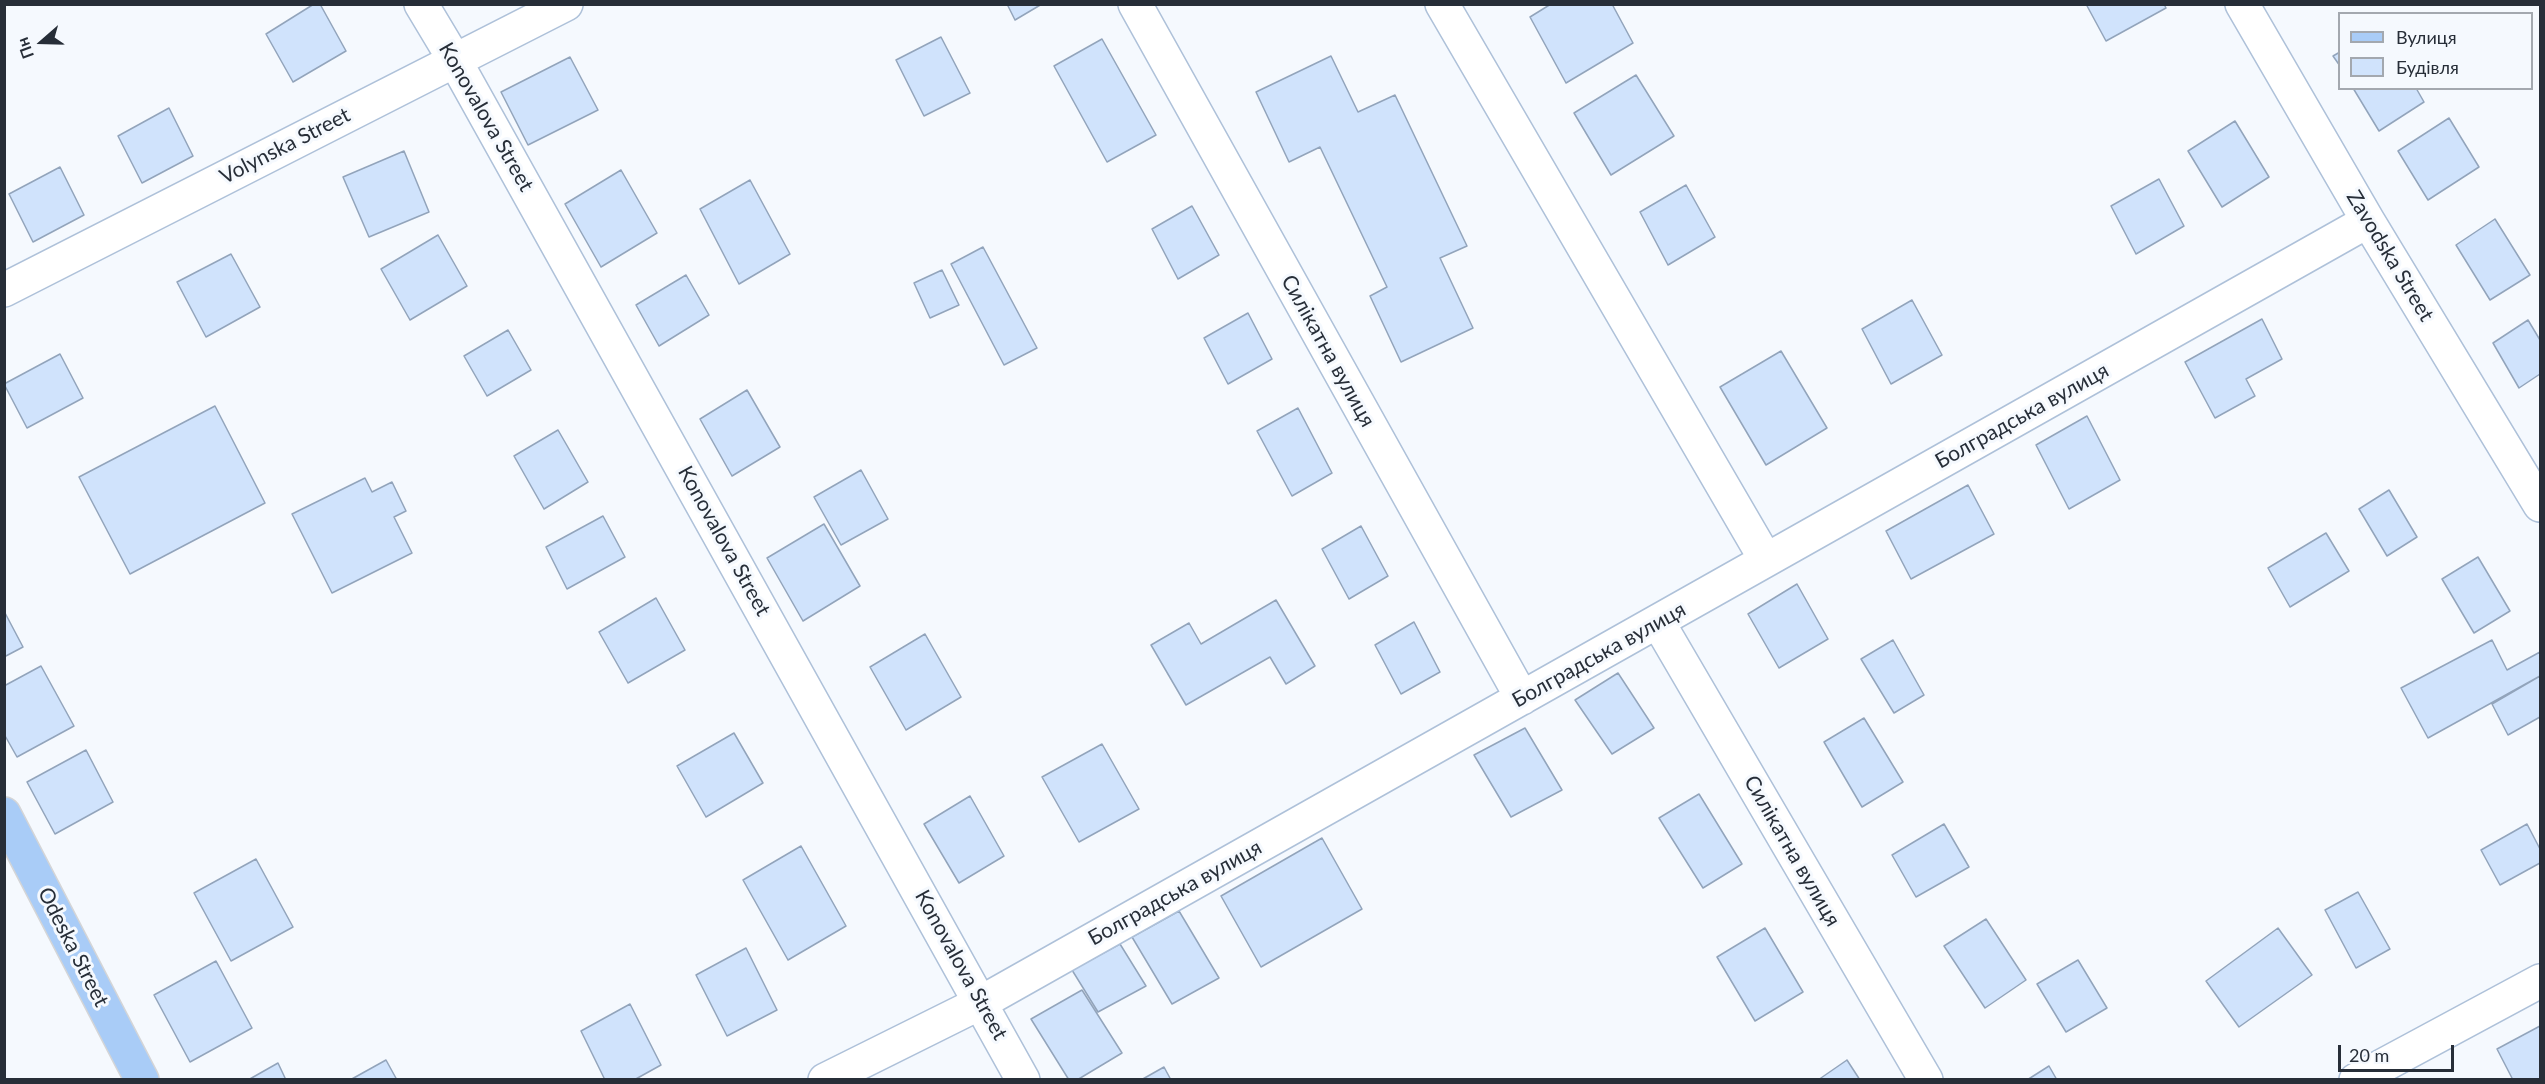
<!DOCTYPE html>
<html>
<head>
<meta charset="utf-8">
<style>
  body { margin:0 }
  #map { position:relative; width:2545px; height:1084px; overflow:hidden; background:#f5f9fe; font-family:Lato,sans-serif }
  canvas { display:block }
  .frame { position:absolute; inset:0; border:6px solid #272e38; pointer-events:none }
  .legend { position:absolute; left:2338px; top:12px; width:195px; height:78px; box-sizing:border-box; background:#f5f9fe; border:2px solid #a3a8af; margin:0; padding:8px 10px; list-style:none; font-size:18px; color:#272e38 }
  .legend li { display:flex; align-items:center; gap:12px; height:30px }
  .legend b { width:30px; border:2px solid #a3a8af }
  .north { position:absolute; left:12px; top:12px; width:60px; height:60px; -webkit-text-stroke:4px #f5f9fe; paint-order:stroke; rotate:250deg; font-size:16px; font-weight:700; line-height:24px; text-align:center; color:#272e38 }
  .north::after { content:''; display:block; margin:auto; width:21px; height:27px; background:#272e38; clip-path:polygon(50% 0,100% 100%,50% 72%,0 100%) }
  .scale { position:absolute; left:2338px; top:1045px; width:116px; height:27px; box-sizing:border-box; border:3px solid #272e38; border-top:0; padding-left:8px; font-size:18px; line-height:21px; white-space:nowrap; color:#272e38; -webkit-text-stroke:4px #f5f9fe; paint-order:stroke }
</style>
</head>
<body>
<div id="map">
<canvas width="2545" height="1084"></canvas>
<div class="frame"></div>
<ul class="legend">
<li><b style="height:8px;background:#a9ccf7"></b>Вулиця</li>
<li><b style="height:16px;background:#d0e3fc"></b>Будівля</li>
</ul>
<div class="north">Пн</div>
<div class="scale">20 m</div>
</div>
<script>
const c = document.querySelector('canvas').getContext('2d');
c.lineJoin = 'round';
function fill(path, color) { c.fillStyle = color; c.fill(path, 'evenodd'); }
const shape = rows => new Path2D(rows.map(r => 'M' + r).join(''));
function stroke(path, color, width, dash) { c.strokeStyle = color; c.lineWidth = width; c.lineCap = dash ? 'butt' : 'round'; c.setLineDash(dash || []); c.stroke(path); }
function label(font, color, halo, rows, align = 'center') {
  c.font = font + ' Lato,sans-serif'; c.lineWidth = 6; c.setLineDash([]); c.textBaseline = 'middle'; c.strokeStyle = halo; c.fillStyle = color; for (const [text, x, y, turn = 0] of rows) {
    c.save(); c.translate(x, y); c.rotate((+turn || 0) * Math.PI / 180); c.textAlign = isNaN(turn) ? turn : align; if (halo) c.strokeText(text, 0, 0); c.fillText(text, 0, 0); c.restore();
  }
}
const building = shape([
  [314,4,320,4,346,51,293,82,266,34,314,4],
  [1007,4,1042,4,1015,20,1007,4],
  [1551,4,1612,4,1633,43,1566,83,1530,17,1551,4],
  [2086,4,2164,4,2166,8,2106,41,2086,4],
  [941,37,970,93,924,116,896,60,941,37],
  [1102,39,1156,135,1107,162,1054,66,1102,39],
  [2340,52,2340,66,2333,56,2340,52],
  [1331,56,1358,112,1395,95,1467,246,1440,258,1473,328,1401,362,1370,296,1387,287,1320,147,1289,162,1256,92,1331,56],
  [570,57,598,110,528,145,501,92,570,57],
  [1636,75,1674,136,1611,175,1574,113,1636,75],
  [2353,88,2416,88,2424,102,2379,131,2353,88],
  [169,108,193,156,142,183,118,136,169,108],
  [2449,118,2479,167,2428,200,2398,151,2449,118],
  [2235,121,2269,177,2222,207,2188,151,2235,121],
  [404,151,429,212,369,237,343,177,404,151],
  [60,167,84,215,33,242,9,194,60,167],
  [621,170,657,233,601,267,565,204,621,170],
  [2159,179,2184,226,2136,254,2111,206,2159,179],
  [750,180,790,254,739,284,700,209,750,180],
  [1686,185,1715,237,1668,265,1640,212,1686,185],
  [1192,206,1219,255,1178,279,1152,229,1192,206],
  [2495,219,2530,275,2490,300,2456,245,2495,219],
  [438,235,467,286,410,320,381,269,438,235],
  [983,247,1037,348,1004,365,951,264,983,247],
  [231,254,260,307,206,337,177,282,231,254],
  [942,270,959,305,930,318,914,283,942,270],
  [686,275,709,315,659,346,636,305,686,275],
  [1912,300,1942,355,1891,384,1862,329,1912,300],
  [1248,313,1272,359,1228,384,1204,338,1248,313],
  [2262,319,2282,359,2246,379,2255,396,2215,418,2185,362,2262,319],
  [2528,320,2540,340,2540,374,2519,388,2493,343,2528,320],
  [508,330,531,370,487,396,464,356,508,330],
  [1781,351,1827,428,1766,465,1720,387,1781,351],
  [60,354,83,398,27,428,4,384,60,354],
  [747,390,780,447,732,476,700,419,747,390],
  [215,406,265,503,130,574,79,477,215,406],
  [1298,408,1332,473,1292,496,1257,431,1298,408],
  [2087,416,2120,480,2069,509,2036,445,2087,416],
  [558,430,588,482,544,509,514,456,558,430],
  [861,470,888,519,841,545,814,497,861,470],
  [365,478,372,492,392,482,406,511,394,517,412,553,332,593,292,514,365,478],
  [1968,485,1994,534,1911,579,1886,531,1968,485],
  [2389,490,2417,537,2387,556,2359,509,2389,490],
  [603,516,625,557,567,589,546,547,603,516],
  [824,524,860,586,803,621,767,558,824,524],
  [1361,526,1388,576,1349,599,1322,549,1361,526],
  [2326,533,2349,571,2290,607,2268,568,2326,533],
  [2478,557,2510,611,2474,633,2442,579,2478,557],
  [1797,584,1828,639,1779,668,1748,614,1797,584],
  [656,598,685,650,628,683,599,632,656,598],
  [1276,600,1315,666,1286,684,1270,657,1186,705,1151,645,1189,623,1201,644,1276,600],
  [4,611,23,647,4,657,4,611],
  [1414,622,1440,672,1401,694,1375,645,1414,622],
  [925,634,961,697,906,730,870,667,925,634],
  [1893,640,1924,695,1894,713,1861,659,1893,640],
  [2492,640,2507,670,2540,652,2540,676,2428,738,2401,688,2492,640],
  [41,666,74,726,17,757,4,734,4,686,41,666],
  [1618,673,1654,728,1612,754,1575,700,1618,673],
  [2540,676,2540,717,2508,735,2492,704,2540,676],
  [1864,718,1903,782,1862,807,1824,742,1864,718],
  [1525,728,1562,790,1511,817,1474,755,1525,728],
  [734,733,763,783,706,817,677,766,734,733],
  [1102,744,1139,809,1079,842,1042,777,1102,744],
  [86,750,113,802,55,834,27,782,86,750],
  [1699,794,1742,864,1703,888,1659,818,1699,794],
  [970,796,1004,856,959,883,924,824,970,796],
  [1944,824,1969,867,1916,897,1892,855,1944,824],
  [2527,824,2540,849,2540,863,2500,885,2481,850,2527,824],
  [1322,838,1362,909,1261,967,1221,896,1322,838],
  [801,846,846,926,788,960,743,880,801,846],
  [256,859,293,927,231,961,194,893,256,859],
  [2358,892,2390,949,2356,968,2325,910,2358,892],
  [1179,911,1219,978,1172,1004,1132,937,1179,911],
  [1986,919,2026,980,1985,1008,1944,946,1986,919],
  [1765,928,1803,992,1755,1021,1717,957,1765,928],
  [2278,928,2312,975,2239,1027,2206,981,2278,928],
  [1120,944,1146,986,1098,1012,1072,970,1120,944],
  [746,948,777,1010,727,1036,696,975,746,948],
  [2078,960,2107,1008,2066,1032,2037,984,2078,960],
  [216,961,252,1028,190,1062,154,995,216,961],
  [1082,990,1122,1053,1077,1080,1069,1080,1031,1019,1082,990],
  [630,1004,661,1065,634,1080,605,1080,581,1031,630,1004],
  [2540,1026,2540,1080,2513,1080,2497,1049,2540,1026],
  [386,1060,397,1080,350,1080,386,1060],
  [1847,1060,1860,1080,1818,1080,1847,1060],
  [278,1063,286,1080,248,1080,278,1063],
  [2049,1066,2057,1080,2027,1080,2049,1066],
  [1164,1067,1171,1080,1141,1080,1164,1067]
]);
fill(building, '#d0e3fc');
stroke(building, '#92a4bb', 1.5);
const street = shape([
  [421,4,454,59,1023,1080],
  [1135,4,1522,698],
  [1442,4,1766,560],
  [2242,4,2368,221,2540,505],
  [4,290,566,4],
  [1658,622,1926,1080],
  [825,1080,982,1002,2368,221],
  [2356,1080,2540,981]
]);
const primary = shape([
  [4,814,142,1080]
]);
stroke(street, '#aec1d9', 36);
stroke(primary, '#d4d5d7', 36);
stroke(street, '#fff', 33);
stroke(primary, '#a9ccf7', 33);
label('21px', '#272e38', '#f5f9fe', [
  ["Konovalova Street",486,117,60],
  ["Volynska Street",285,146,-27],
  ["Zavodska Street",2390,256,59],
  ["Силікатна вулиця",1328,351,61],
  ["Болградська вулиця",2022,416,-29],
  ["Konovalova Street",724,541,61],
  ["Болградська вулиця",1599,655,-29],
  ["Силікатна вулиця",1792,851,60],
  ["Болградська вулиця",1175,893,-29],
  ["Odeska Street",73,947,63],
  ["Konovalova Street",961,965,61]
]);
</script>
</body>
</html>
